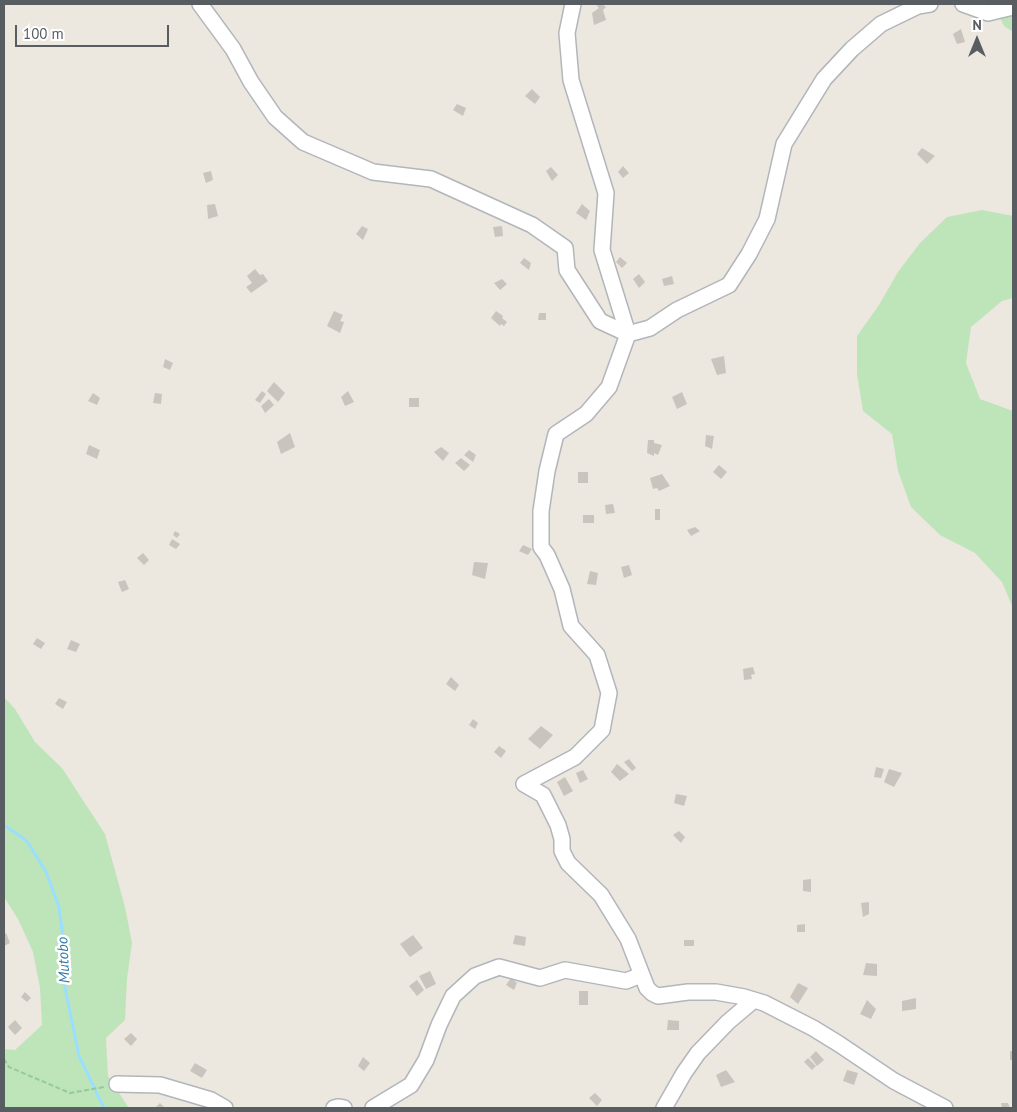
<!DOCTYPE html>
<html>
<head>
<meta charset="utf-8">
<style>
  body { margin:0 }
  #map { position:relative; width:1017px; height:1112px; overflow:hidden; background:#ece7df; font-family:"PT Sans",sans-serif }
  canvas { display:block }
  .frame { position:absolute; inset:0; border:5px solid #585d61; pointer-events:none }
  .north { position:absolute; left:952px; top:15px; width:50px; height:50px; -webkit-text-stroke:4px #fff; paint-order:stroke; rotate:0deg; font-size:14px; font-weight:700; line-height:20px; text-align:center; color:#585d61 }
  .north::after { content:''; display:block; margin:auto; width:18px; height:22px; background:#585d61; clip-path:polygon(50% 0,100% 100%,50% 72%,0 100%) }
  .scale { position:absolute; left:15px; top:25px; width:154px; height:22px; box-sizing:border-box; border:2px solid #585d61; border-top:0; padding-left:6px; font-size:15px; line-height:18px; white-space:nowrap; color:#585d61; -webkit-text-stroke:4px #fff; paint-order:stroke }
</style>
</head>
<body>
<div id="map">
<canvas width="1017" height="1112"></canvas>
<div class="frame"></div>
<div class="north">N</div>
<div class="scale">100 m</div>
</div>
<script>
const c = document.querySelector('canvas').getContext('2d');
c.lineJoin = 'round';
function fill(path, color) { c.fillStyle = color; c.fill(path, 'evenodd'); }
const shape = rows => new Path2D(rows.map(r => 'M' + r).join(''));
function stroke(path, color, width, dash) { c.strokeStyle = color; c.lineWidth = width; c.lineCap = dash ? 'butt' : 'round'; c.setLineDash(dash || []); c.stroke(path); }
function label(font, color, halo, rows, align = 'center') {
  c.font = font + ' "PT Sans",sans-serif'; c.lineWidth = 5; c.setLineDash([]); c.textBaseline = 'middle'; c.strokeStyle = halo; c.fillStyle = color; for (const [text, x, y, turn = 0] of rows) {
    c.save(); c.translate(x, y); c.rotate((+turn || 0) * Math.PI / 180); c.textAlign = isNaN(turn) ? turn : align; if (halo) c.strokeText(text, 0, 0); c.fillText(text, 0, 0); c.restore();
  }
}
fill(shape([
  [993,4,1013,4,1013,32,1004,26],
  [982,210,1013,216,1013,298,1002,301,971,327,966,363,980,399,1013,411,1013,608,1002,582,975,553,940,535,911,507,898,471,892,434,863,411,857,374,857,336,879,305,898,272,920,243,947,217],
  [4,697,15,709,35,742,62,768,105,834,125,907,132,943,127,979,125,1020,106,1038,108,1076,129,1108,4,1108,4,1049,15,1050,42,1025,40,988,33,952,18,919,4,897]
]), '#bee5b9');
stroke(shape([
  [4,825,27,841,46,872,59,907,64,945,64,983,79,1056,104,1108]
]), '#9bdfff', 3);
fill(shape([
  [598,4,602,4,606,7,603,10,606,20,594,25,592,13,599,8,597,6],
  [961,29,965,42,957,44,953,34],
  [532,89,540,97,535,104,525,96],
  [457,104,466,108,463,116,453,110],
  [922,148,935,156,927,164,917,154],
  [623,166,629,173,623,178,618,172],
  [551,167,558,175,552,181,546,171],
  [211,171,213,180,206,183,203,173],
  [215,204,218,216,208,219,207,205],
  [582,204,590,211,586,220,576,213],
  [362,226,368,229,363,240,356,234],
  [502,226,503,236,495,237,493,227],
  [620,257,627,263,622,268,616,262],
  [524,258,531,263,529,270,520,263],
  [255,269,260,275,263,274,268,281,251,293,246,287,252,283,247,276],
  [639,274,645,282,639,288,633,279],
  [672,276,674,284,664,286,662,279],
  [502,279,507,284,500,290,494,283],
  [334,311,343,315,340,321,344,322,340,333,327,326],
  [496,311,503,316,502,318,507,322,504,326,501,324,500,326,491,318],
  [539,313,546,313,546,320,538,320],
  [724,356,726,373,717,375,711,359],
  [165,359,173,363,170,370,163,367],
  [274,382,285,393,278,402,267,391],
  [262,391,266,394,260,403,255,400],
  [348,391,354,402,345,406,341,397],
  [682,392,687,404,677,409,672,397],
  [93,393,100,398,97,405,88,401],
  [155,393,162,394,161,404,153,403],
  [409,398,419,398,419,407,409,407],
  [269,399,274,405,265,413,261,406],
  [290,433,295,447,281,454,277,442],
  [706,435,714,436,712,449,705,446],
  [648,440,654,440,654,443,662,445,658,455,654,453,654,456,647,453],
  [89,445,100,450,97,459,86,454],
  [441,447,449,453,443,461,434,452],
  [469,450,476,455,473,462,464,455],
  [461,458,470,465,464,471,455,463],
  [719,465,727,472,721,479,713,472],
  [578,472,588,472,588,483,578,483],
  [662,474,670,486,659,491,657,488,653,489,650,478],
  [613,504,615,513,606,514,605,505],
  [655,509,660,509,660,520,655,520],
  [583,515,594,515,594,523,583,523],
  [695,527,700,531,691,536,687,530],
  [175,531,180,534,177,538,173,535],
  [172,539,180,544,176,549,169,545],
  [523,545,532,549,528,555,519,551],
  [143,553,149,560,144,565,137,558],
  [474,562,488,563,485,579,472,575],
  [629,565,632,575,624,578,621,567],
  [590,571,598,573,596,585,587,584],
  [125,580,129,589,122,592,118,582],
  [37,638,45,643,41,649,33,644],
  [71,640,80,644,76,652,67,649],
  [753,667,755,674,751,675,752,679,744,680,743,669],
  [451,677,459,685,455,691,446,684],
  [59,698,67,702,63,709,55,704],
  [473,719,478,723,475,729,469,725],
  [541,726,553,735,540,749,528,739],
  [499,746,506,751,501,758,494,752],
  [629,759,636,768,632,771,624,762],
  [617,764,629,774,620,781,611,772],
  [876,767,884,769,881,778,874,777],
  [889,769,902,773,894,787,884,782],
  [583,770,588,779,580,783,576,773],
  [565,777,573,791,564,796,557,782],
  [676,794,687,796,684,806,674,803],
  [679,831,685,837,681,843,673,835],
  [811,879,811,892,803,891,803,880],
  [869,902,869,914,863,917,861,903],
  [805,924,805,932,797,932,797,925],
  [6,933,10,943,4,946,4,934],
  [413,935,423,948,410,957,400,944],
  [515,935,526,937,525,946,513,944],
  [684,940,694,940,694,946,684,946],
  [866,963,877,964,877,976,863,975],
  [430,971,436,984,426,989,419,976],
  [511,978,517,983,514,990,506,985],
  [417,980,424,990,417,996,409,986],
  [798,983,808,988,798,1004,790,997],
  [579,991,588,991,588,1005,579,1005],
  [25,992,31,998,27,1002,21,997],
  [916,998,916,1009,902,1011,902,1001],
  [867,1000,876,1009,871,1019,860,1014],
  [15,1020,22,1028,15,1035,8,1027],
  [668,1020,679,1021,679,1030,667,1030],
  [131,1033,137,1039,131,1046,124,1039],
  [816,1051,824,1060,817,1066,810,1057],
  [1010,1051,1013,1051,1013,1060,1010,1060],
  [363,1057,370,1063,364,1071,358,1066],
  [808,1058,816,1066,812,1070,804,1062],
  [195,1063,207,1070,202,1078,190,1071],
  [726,1070,735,1082,721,1087,716,1075],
  [847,1070,858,1073,854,1085,843,1081],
  [595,1093,602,1100,597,1106,589,1098],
  [160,1103,165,1108,155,1108],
  [1001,1103,1008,1103,1010,1108,1002,1108]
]), '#cac4be');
const minor = shape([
  [200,4,233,49,251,82,275,117,303,142,373,172,431,179,532,225,565,248,567,270,600,321,628,334,650,328,677,310,729,285,749,254,767,219,784,144,824,79,852,49,881,24,918,6,930,4],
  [963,4,988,13,1013,7],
  [524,784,575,757,602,730,609,693,597,655,571,626,562,589,547,555,541,547,541,511,547,471,556,434,586,414,609,387,628,334,602,250,606,193,571,80,567,33,573,4],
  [524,784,543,795,558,825,562,839,562,851,568,863,601,895,628,939,647,988,652,993,658,996,688,992,716,992,744,997,764,1003,813,1028,839,1044,894,1081,945,1108],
  [117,1084,160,1085,211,1100,225,1108],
  [334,1108,338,1107,344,1108],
  [373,1108,411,1085,426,1060,439,1025,453,996,475,976,499,967,540,978,565,970,626,981,641,975],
  [664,1108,684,1073,698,1053,728,1022,754,1000]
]);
stroke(minor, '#b2b6bb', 18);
stroke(shape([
  [4,1059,9,1067,70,1093,104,1087]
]), '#94c89d', 2, [5, 2.5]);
stroke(minor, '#fff', 15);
label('italic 15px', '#357baa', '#fff', [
  ["Mutobo",64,960,-93]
]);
</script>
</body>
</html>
